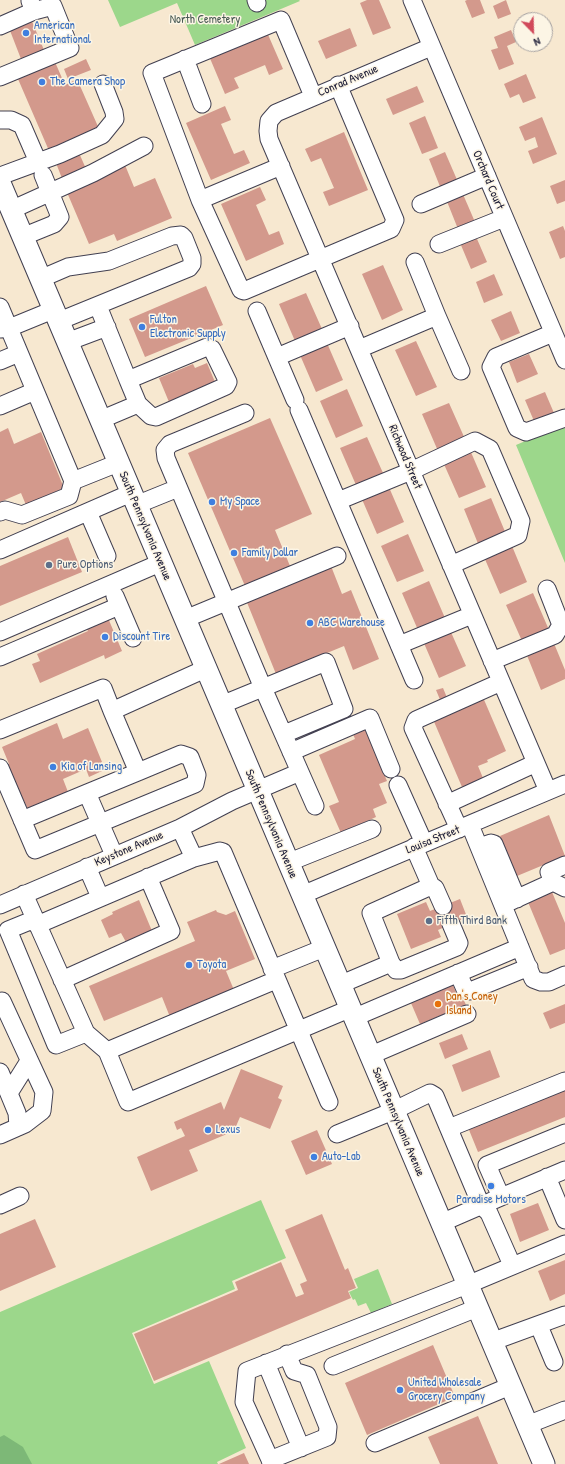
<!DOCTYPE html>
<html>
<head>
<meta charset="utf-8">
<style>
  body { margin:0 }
  #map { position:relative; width:565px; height:1464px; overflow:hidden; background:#f7e8d0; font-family:"Patrick Hand",sans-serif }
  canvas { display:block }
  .north { position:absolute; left:513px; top:12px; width:40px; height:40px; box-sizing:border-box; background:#fcf5e5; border:1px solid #a5a1a1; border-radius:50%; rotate:157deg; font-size:11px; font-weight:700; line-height:16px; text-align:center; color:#22223b }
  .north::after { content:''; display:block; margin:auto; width:14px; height:18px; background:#d1495b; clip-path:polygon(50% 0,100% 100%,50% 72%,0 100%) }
</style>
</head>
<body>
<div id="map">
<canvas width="565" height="1464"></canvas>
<div class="north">N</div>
</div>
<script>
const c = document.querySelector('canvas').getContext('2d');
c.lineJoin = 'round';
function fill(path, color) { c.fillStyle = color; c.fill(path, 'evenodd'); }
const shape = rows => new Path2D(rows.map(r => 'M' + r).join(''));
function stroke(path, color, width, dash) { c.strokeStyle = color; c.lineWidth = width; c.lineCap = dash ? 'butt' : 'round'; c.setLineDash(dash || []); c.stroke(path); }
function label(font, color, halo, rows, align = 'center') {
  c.font = font + ' "Patrick Hand",sans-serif'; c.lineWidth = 3; c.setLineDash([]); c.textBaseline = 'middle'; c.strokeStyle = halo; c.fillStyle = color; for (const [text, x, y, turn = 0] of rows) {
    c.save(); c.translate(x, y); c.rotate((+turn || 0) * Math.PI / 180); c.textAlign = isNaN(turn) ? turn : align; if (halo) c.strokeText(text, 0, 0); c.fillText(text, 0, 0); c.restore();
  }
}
fill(shape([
  [108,0,299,0,300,1,195,45,177,3,120,27],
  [565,424,565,563,516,445],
  [261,1200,286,1258,232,1281,235,1289,132,1333,154,1384,209,1361,246,1448,217,1462,218,1464,0,1464,0,1312],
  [378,1269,392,1304,371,1313,366,1303,358,1306,355,1299,353,1300,349,1292,358,1288,354,1279]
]), '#9cd78b');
fill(shape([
  [4,1435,23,1447,32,1464,0,1464,0,1437]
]), '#7db877');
fill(shape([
  [367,0,379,0,391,28,373,35,360,3],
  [467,0,480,0,485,13,472,18,465,1],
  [506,0,511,14,498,19,493,6],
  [31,19,44,50,21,59,9,28],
  [350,28,357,46,326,59,318,41],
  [266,30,283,69,269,75,265,65,234,78,239,88,225,94,209,56],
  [511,30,516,42,507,46,514,64,499,70,491,50,498,48,494,37],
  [86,59,91,70,68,79,64,69],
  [55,62,65,85,77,79,100,131,50,153,18,79],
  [526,74,536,98,523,103,519,94,510,98,504,84],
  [417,86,424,102,393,115,386,99],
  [225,106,231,120,221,124,234,154,244,150,250,163,211,180,186,123],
  [425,116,438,148,422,154,409,123],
  [542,117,557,154,533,164,528,151,538,147,535,137,525,141,519,127],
  [344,132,368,190,329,206,323,192,334,188,321,158,311,162,305,149],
  [445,152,458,182,441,189,429,159],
  [79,153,87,171,63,181,56,163],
  [125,165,134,187,155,178,172,218,117,241,114,234,89,244,66,190],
  [565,180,565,201,557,204,550,186],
  [260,187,266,200,256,205,269,235,279,231,284,244,246,261,221,204],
  [462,192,475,222,458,229,446,199],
  [563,226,565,231,565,257,560,259,549,232],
  [474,232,487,262,471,269,458,238],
  [383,265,403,310,382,320,362,274],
  [494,274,503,295,484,303,476,282],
  [206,286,223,325,145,357,129,319],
  [306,293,322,329,295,341,279,304],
  [511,311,520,333,501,341,491,320],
  [416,341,437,387,416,396,395,350],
  [327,343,343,380,316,392,300,355],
  [529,354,538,374,517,383,509,362],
  [207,363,215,382,169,402,159,378,193,364,195,368],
  [347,389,363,426,336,438,320,401],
  [545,392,554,413,534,421,525,400],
  [449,403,465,439,438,451,422,414],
  [270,418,312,514,275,530,290,566,245,586,188,453],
  [8,428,14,444,41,432,64,488,26,505,21,493,0,502,0,432],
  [367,437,383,473,356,485,340,448],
  [470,450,486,487,459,498,443,462],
  [388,485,404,522,377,534,361,497],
  [491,498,506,534,479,546,464,509],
  [408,534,424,571,397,582,381,546],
  [68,537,82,572,0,606,0,566],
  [512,546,527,582,500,594,484,557],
  [331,566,342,594,351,590,379,659,353,670,344,646,276,674,246,600],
  [429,581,445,618,418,630,402,593],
  [533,593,549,630,522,641,506,605],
  [108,618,122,651,105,659,104,655,40,683,32,664,40,661,37,654,88,631,86,628],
  [450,630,466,666,439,678,423,641],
  [553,641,565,670,565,679,541,690,526,653],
  [443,688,448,700,441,702,436,690],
  [482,695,506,751,487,760,488,762,478,766,483,778,462,787,432,717],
  [57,723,63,739,88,728,102,762,99,764,102,771,89,777,86,769,63,779,68,792,28,809,22,797,19,798,5,765,9,764,2,747],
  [365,729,387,781,379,784,387,803,373,809,376,817,341,833,329,806,339,802,319,755,355,739,353,734],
  [549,815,565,856,517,876,500,836],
  [552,892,565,923,565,949,550,955,528,902],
  [460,899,467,917,438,930,441,937,411,949,397,914,426,902,430,911],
  [139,900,152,931,126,942,121,933,109,938,101,920,113,914,112,912],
  [216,910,217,912,226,915,235,911,255,959,226,971,234,990,170,1017,162,997,104,1021,89,986,195,941,187,922],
  [453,985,457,995,461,993,466,1005,420,1024,411,1003],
  [565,1004,565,1023,550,1029,543,1013],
  [462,1034,468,1049,445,1059,439,1043],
  [490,1050,500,1077,462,1092,452,1065],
  [241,1069,283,1086,278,1098,282,1100,270,1129,240,1117,234,1131,189,1150,198,1171,151,1191,137,1157,185,1136,181,1128,177,1130,174,1122,221,1102,224,1110],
  [565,1086,565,1117,478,1152,467,1125],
  [317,1130,332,1164,306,1175,291,1141],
  [538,1203,549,1230,520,1242,510,1214],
  [322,1214,345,1270,348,1268,356,1288,348,1291,351,1298,154,1381,134,1334,238,1290,235,1282,281,1262,296,1297,304,1294,300,1284,307,1281,285,1230],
  [35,1219,56,1267,0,1291,0,1234],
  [565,1260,565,1294,550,1301,538,1271],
  [433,1345,455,1397,367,1435,345,1383],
  [478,1416,498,1464,440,1464,428,1437],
  [244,1453,249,1464,219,1464]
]), '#d3998c');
const minor = shape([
  [256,0,257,3],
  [412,0,565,360],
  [0,26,34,11,30,1],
  [431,47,276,113,269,121,268,131,269,139,548,791],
  [185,59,202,104],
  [0,77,70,48,53,6,34,11],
  [313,96,281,20,152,73,200,200,241,290,244,291,391,229,395,220,338,85],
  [0,120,11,120,22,125,38,162],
  [0,176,60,154,102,135,115,119,114,112,103,84],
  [200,200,281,166],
  [421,204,487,176],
  [11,210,93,173,144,146],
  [22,237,54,224,60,217,43,175],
  [439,244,504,218],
  [40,279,68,267,109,261,172,236,181,235,184,238,192,258,192,264,189,268,59,321],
  [98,306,128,380],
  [0,307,73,481,69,496,22,515,5,510,0,512],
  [257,311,295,400],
  [437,316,461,371],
  [0,329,9,328,53,310],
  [553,333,496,357,491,367,517,428,526,432,565,418],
  [67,342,107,327],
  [359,349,437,316,415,262],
  [277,357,350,326],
  [0,361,19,353],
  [0,406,35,391],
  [299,410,414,680],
  [245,413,170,444,165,450,166,458,263,688,315,806],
  [100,420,138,404,151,416,156,417,226,386,228,382,212,349,207,347,128,380,138,404],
  [73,481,118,463],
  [338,501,411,471,475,441,490,449,521,521,518,535,451,565],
  [136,505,178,488],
  [88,512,107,556],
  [0,550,131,493],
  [115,596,133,638],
  [185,619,337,556],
  [0,632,160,563],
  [399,645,472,615],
  [0,657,119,606],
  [492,661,555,635,561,625,547,589],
  [221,705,326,662,344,709,284,734],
  [0,730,103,688,112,711],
  [291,752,370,718,391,769],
  [0,768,35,850,195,784,197,775,190,757,181,754,138,772],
  [398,785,424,843],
  [447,804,536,763],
  [22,820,87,793],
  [470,825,533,979,541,982,549,982,565,975],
  [180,828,194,858,220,851,223,852,329,1102],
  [459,829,413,728,416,720,501,682],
  [479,847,491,843,494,844,517,899],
  [114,855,87,793,138,772,112,711,205,669],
  [287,863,372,829],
  [87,867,100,897],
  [553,882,549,872,565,865],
  [431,886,435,888,443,906],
  [24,894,86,1033,107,1051,128,1102,349,1009],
  [302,895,565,784],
  [507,903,553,882,565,888],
  [0,905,180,828,232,801,300,772],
  [35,919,8,930,56,1045,86,1033],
  [37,925,194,858],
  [391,963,396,970,401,970,457,947,459,943,451,924],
  [272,969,324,948],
  [458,973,465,989,470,991,529,967],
  [62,980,171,931,148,877],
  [339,985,391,963,371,913,431,886,414,847],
  [353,1018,520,947],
  [107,1051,276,980],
  [369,1056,467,1014],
  [0,1072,17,1113,18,1127],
  [9,1093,29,1061],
  [449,1128,565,1081],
  [337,1134,393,1111,430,1093,435,1096,481,1205,489,1213,512,1265],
  [0,1135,25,1124,42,1111,44,1092,2,1001],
  [547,1177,565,1220],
  [501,1197,565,1170],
  [0,1205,20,1196],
  [441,1223,501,1197,487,1165,565,1133],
  [539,1326,554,1362],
  [491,1342,565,1315],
  [266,1363,301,1448],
  [333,1366,477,1308],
  [527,1425,565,1410],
  [375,1443,510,1386],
  [270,1460,327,1437,328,1427,307,1375,294,1371,287,1354],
  [272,1464,244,1402,247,1371,467,1285,565,1244]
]);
const major = shape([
  [0,183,544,1464]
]);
stroke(minor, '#424051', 19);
stroke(major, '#424051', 23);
stroke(minor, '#fff', 17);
stroke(major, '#fff', 21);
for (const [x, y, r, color] of [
  [26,33,4,"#3f7fe0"],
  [42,82,4,"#3f7fe0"],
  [142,327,4,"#3f7fe0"],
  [212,502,4,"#3f7fe0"],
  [234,553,4,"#3f7fe0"],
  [49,565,4,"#5c6f8a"],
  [310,623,4,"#3f7fe0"],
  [105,637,4,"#3f7fe0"],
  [53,767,4,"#3f7fe0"],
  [429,921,4,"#5c6f8a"],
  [189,965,4,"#3f7fe0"],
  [438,1004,4,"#e8710a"],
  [208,1130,4,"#3f7fe0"],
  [314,1157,4,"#3f7fe0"],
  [491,1186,4,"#3f7fe0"],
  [400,1390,4,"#3f7fe0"]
]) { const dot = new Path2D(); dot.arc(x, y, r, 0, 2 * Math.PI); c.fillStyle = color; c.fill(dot); stroke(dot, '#fcf5e5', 1.5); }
label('12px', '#475853', '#fcf5e5', [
  ["North Cemetery",205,20]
]);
label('12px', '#366cbe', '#fcf5e5', [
  ["American",34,26],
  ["International",34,40],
  ["The Camera Shop",50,82],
  ["Fulton",150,320],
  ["Electronic Supply",150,334],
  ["My Space",220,502],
  ["Family Dollar",242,553],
  ["ABC Warehouse",318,623],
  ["Discount Tire",113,637],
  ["Kia of Lansing",61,767],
  ["Toyota",197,965],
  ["Lexus",216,1130],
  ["Auto-Lab",322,1157],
  ["Paradise Motors",491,1200,"center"],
  ["United Wholesale",408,1383],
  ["Grocery Company",408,1397]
], 'left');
label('12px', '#22223b', '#fcf5e5', [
  ["Conrad Avenue",348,81,-23],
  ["Orchard Court",488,180,67],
  ["Richwood Street",405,457,67],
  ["South Pennsylvania Avenue",145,526,67],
  ["South Pennsylvania Avenue",271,824,67],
  ["Louisa Street",433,840,-22],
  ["Keystone Avenue",129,849,-23],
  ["South Pennsylvania Avenue",398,1122,67]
]);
label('12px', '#4e5e75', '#fcf5e5', [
  ["Pure Options",57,565],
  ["Fifth Third Bank",437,921]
], 'left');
label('12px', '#c56008', '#fcf5e5', [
  ["Dan's Coney",446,997],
  ["Island",446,1011]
], 'left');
</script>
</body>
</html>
